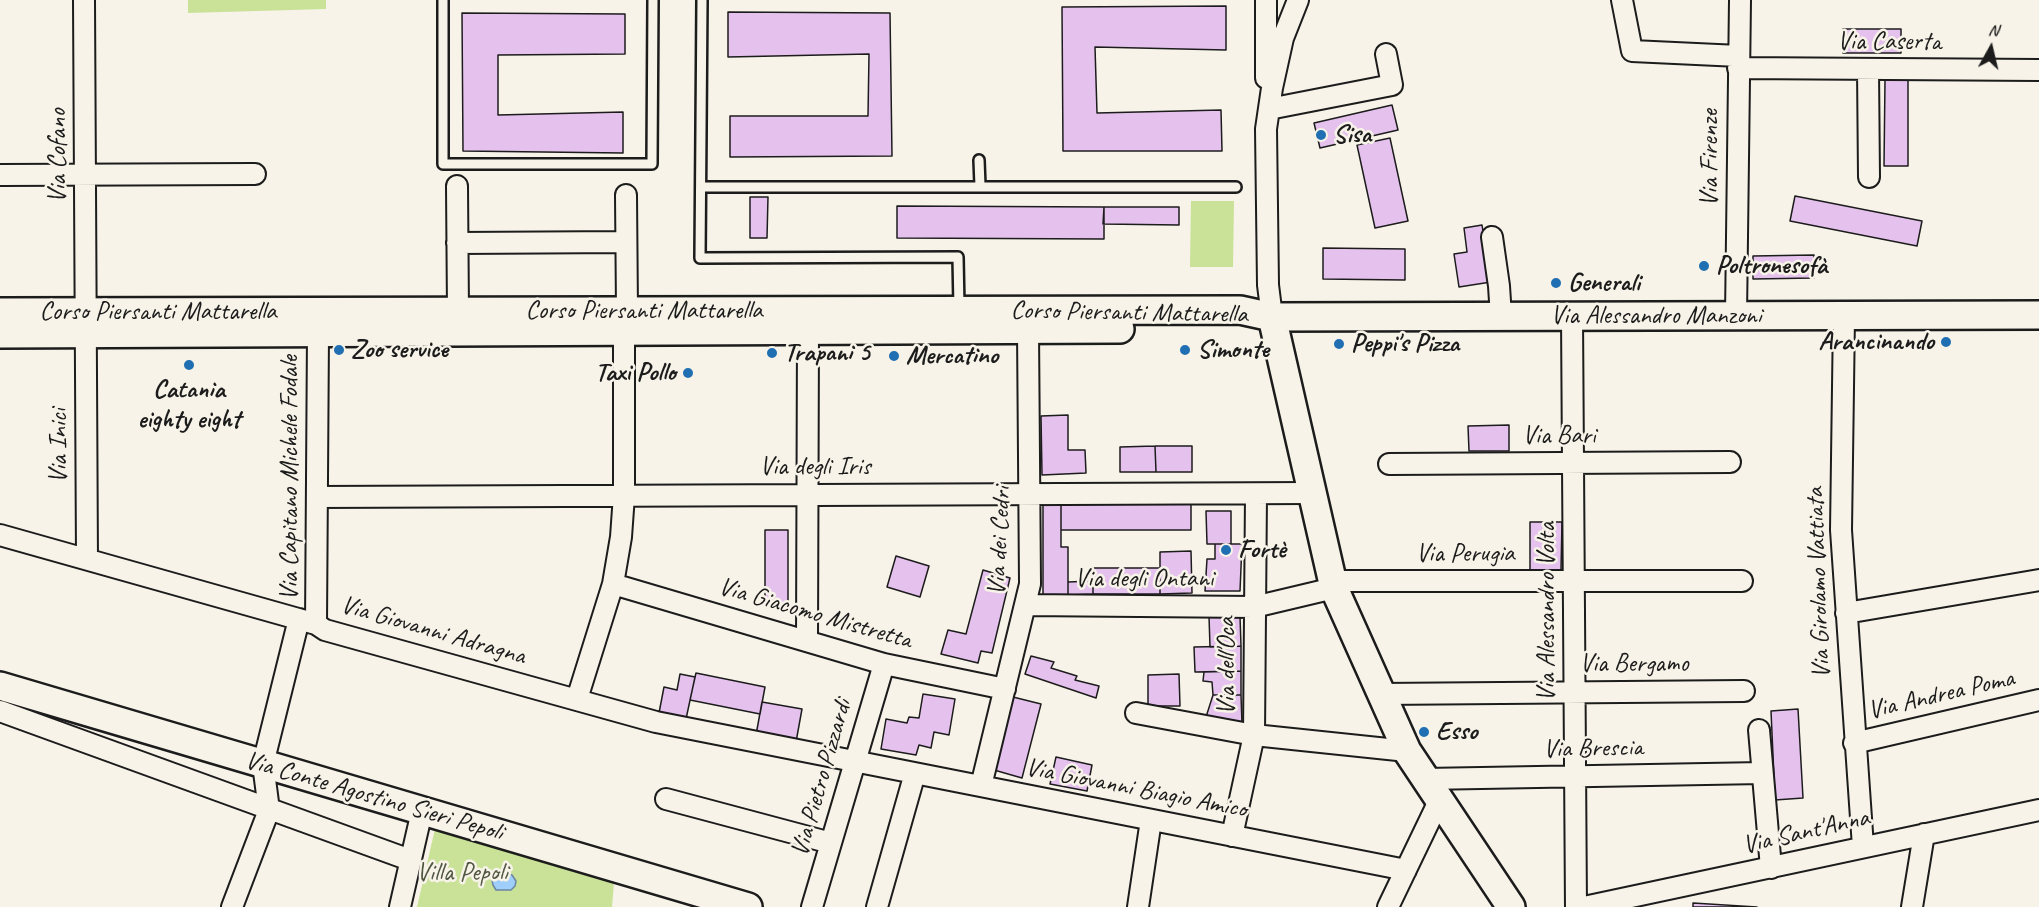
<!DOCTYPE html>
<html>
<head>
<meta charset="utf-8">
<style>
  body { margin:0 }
  #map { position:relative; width:2039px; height:907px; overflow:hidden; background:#f7f3e8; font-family:Caveat,sans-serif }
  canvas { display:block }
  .north { position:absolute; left:1961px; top:18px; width:60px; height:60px; -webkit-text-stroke:4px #f7f3e8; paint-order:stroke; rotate:8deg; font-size:16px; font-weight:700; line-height:24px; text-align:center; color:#1c1c1c }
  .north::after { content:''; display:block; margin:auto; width:21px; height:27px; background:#1c1c1c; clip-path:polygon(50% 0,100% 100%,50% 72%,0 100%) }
</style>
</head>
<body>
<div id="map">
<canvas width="2039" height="907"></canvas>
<div class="north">N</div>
</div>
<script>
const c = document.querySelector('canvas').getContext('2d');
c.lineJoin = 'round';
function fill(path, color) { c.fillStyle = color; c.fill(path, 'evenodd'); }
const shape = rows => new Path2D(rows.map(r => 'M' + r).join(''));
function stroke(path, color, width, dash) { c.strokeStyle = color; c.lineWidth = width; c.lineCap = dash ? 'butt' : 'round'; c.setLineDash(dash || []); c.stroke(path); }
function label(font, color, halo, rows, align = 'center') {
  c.font = font + ' Caveat,sans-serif'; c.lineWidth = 5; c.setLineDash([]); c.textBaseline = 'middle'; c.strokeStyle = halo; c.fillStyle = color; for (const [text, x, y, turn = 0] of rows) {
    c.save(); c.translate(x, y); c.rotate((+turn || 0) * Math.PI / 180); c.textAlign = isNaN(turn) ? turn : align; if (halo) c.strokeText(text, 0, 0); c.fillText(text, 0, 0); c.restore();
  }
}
fill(shape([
  [188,0,326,0,326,9,188,13],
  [1191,201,1234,201,1233,267,1190,267],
  [435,829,614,883,612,907,417,907]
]), '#c9e298');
const water = shape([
  [503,872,512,875,516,881,515,886,511,890,496,890,493,885,492,880,494,874,503,872]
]);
fill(water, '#9fcefa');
stroke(water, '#6b87a1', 1.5);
const building = shape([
  [1226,6,1226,50,1095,47,1097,113,1221,110,1222,151,1063,151,1062,7,1226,6],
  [728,12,890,13,892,156,730,157,730,116,868,116,869,54,728,57,728,12],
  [462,13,625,14,625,54,498,55,498,115,623,112,623,153,463,151,462,13],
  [1843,29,1901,29,1901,53,1843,53,1843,29],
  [1885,80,1908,80,1908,166,1884,166,1885,80],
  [1392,105,1398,130,1320,148,1314,123,1392,105],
  [1390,138,1408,221,1375,228,1357,145,1390,138],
  [1795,196,1922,221,1917,246,1790,221,1795,196],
  [750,197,768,197,767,238,750,238,750,197],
  [897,206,1104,207,1104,239,897,238,897,206],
  [1104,207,1179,207,1179,225,1103,224,1104,207],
  [1482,225,1491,282,1459,287,1454,254,1467,252,1464,228,1482,225],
  [1323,248,1405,249,1405,280,1323,279,1323,248],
  [1814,255,1814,278,1753,279,1753,256,1814,255],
  [1068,415,1068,450,1085,450,1086,473,1042,475,1041,416,1068,415],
  [1509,425,1509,451,1469,451,1468,426,1509,425],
  [1155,446,1192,446,1192,472,1156,472,1155,446],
  [1155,446,1156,472,1120,472,1120,447,1155,446],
  [1191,503,1191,530,1061,530,1061,504,1191,503],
  [1043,504,1061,504,1061,547,1068,547,1068,595,1043,595,1043,504],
  [1206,511,1231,511,1231,544,1207,544,1206,511],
  [1530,522,1562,522,1561,570,1530,570,1530,522],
  [765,530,788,530,788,606,765,606,765,530],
  [1215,544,1242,544,1240,591,1205,591,1207,559,1215,559,1215,544],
  [1191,551,1192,593,1160,594,1160,552,1191,551],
  [896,556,929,566,920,597,887,587,896,556],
  [1093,568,1160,568,1160,594,1093,594,1093,568],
  [983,570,1010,578,992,653,981,651,978,663,941,654,948,630,966,634,983,570],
  [1093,581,1093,594,1068,595,1068,582,1093,581],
  [1209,616,1240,616,1241,646,1210,647,1209,616],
  [1241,646,1241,671,1195,672,1194,647,1241,646],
  [1031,656,1054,662,1051,668,1077,676,1075,680,1099,686,1096,698,1025,674,1031,656],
  [1241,671,1241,695,1213,695,1212,682,1203,681,1204,672,1241,671],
  [696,673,765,687,760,714,690,700,696,673],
  [680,674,695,677,686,719,659,713,664,687,677,690,680,674],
  [1179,674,1180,706,1148,706,1148,675,1179,674],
  [923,694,955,699,949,735,934,732,931,748,919,745,916,755,881,749,886,719,907,723,909,717,919,718,923,694],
  [1213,695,1241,695,1242,724,1206,717,1213,695],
  [1013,697,1041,704,1022,778,994,770,1013,697],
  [762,702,802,709,796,742,756,735,762,702],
  [1798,709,1803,798,1775,800,1771,711,1798,709],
  [1056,757,1092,765,1087,791,1050,784,1056,757],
  [1693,903,1757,907,1693,907,1693,903]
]);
fill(building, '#e5c2ee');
stroke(building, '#1c1c1c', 1.5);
const lane = shape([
  [443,0,443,164,652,164,653,0],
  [702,0,700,258,958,257,959,308],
  [979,160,980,186],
  [701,187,1236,187]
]);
const street = shape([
  [84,0,87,559],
  [1266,0,1266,78],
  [1622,0,1632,51,1739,56],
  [1738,68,2039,70],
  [1868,69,1869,177],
  [1269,109,1392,85,1386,54],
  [0,175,255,174],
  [457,186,458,312],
  [626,195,627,311],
  [1492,237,1499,286,1501,317],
  [457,243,626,242],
  [1572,316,1576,907],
  [1736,316,1740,0],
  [1844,316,1841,530,1863,847],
  [1272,317,1268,285,1266,129,1272,88,1283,38,1298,0],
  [1389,464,1730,462],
  [317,497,1312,493],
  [0,535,316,624,325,630,656,722,1406,870],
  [1332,581,1742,581],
  [613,584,884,664,1005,689],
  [1025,605,1254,607,1334,588],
  [1846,613,2039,580],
  [316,624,318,333],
  [807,641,808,332],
  [1380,694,1744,691],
  [577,699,613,584,621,537,624,495,624,332],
  [0,711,410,860],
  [1136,713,1254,735,1407,751],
  [1759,730,1771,868],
  [1854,743,2039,700],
  [1425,779,1762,773],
  [981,786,1030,584,1028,330],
  [666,799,831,843],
  [1232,836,1254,735,1256,494],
  [232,907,269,810,263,764,299,619],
  [400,907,422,811],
  [812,907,884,664],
  [877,907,915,773],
  [1138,907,1151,820],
  [1388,907,1439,801],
  [1584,907,2039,810],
  [1912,907,1924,834]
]);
const secondary = shape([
  [0,312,1240,310,1272,317,2039,315],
  [1272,317,1334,588,1407,751,1511,907],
  [0,334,1120,329],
  [0,686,748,907]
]);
stroke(lane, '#1c1c1c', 14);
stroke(street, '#1c1c1c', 24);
stroke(secondary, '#1c1c1c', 32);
stroke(lane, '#f7f3e8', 9);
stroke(street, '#f7f3e8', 20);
stroke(secondary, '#f7f3e8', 27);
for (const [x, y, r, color] of [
  [1321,135,6,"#1f6fb2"],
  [1704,266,6,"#1f6fb2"],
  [1556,283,6,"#1f6fb2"],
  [1946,342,6,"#1f6fb2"],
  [1339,344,6,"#1f6fb2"],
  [339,350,6,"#1f6fb2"],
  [1185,350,6,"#1f6fb2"],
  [772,353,6,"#1f6fb2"],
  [894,356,6,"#1f6fb2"],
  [189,365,6,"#1f6fb2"],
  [688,373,6,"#1f6fb2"],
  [1226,550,6,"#1f6fb2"],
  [1424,732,6,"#1f6fb2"]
]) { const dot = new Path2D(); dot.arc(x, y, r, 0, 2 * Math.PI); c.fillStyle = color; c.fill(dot); stroke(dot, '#f7f3e8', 2); }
label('26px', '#1c1c1c', '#f7f3e8', [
  ["Via Caserta",1889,42],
  ["Via Cofano",58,156,-90],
  ["Via Firenze",1710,158,-90],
  ["Corso Piersanti Mattarella",644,311],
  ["Corso Piersanti Mattarella",158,312],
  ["Corso Piersanti Mattarella",1129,313,1],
  ["Via Alessandro Manzoni",1656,316],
  ["Via Bari",1559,436],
  ["Via Inici",59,446,-90],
  ["Via degli Iris",815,467],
  ["Via Capitano Michele Fodale",290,478,-90],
  ["Via dei Cedri",1000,541,-87],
  ["Via Perugia",1465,554],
  ["Via degli Ontani",1144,579],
  ["Via Girolamo Vattiata",1819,583,-92],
  ["Via Alessandro Volta",1547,612,-90],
  ["Via Giacomo Mistretta",815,614,16],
  ["Via Giovanni Adragna",433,631,16],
  ["Via Bergamo",1634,664],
  ["Via dell'Oca",1227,666,-90],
  ["Via Andrea Poma",1941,695,-13],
  ["Via Brescia",1593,749,-1],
  ["Via Pietro Pizzardi",822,778,-74],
  ["Via Giovanni Biagio Amico",1136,789,11],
  ["Via Conte Agostino Sieri Pepoli",374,797,16],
  ["Via Sant'Anna",1806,832,-13]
]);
label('bold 26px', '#1c1c1c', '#f7f3e8', [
  ["Sisa",1333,135],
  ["Poltronesofà",1716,266],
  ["Generali",1568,283],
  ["Arancinando",1934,342,"right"],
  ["Peppi's Pizza",1351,344],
  ["Zoo service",351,350],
  ["Simonte",1197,350],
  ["Trapani 5",784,353],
  ["Mercatino",906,356],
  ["Taxi Pollo",676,373,"right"],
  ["Catania",189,390,"center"],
  ["eighty eight",189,420,"center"],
  ["Fortè",1238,550],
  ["Esso",1436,732]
], 'left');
label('26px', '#505741', '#f7f3e8', [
  ["Villa Pepoli",462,873]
]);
</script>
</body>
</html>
